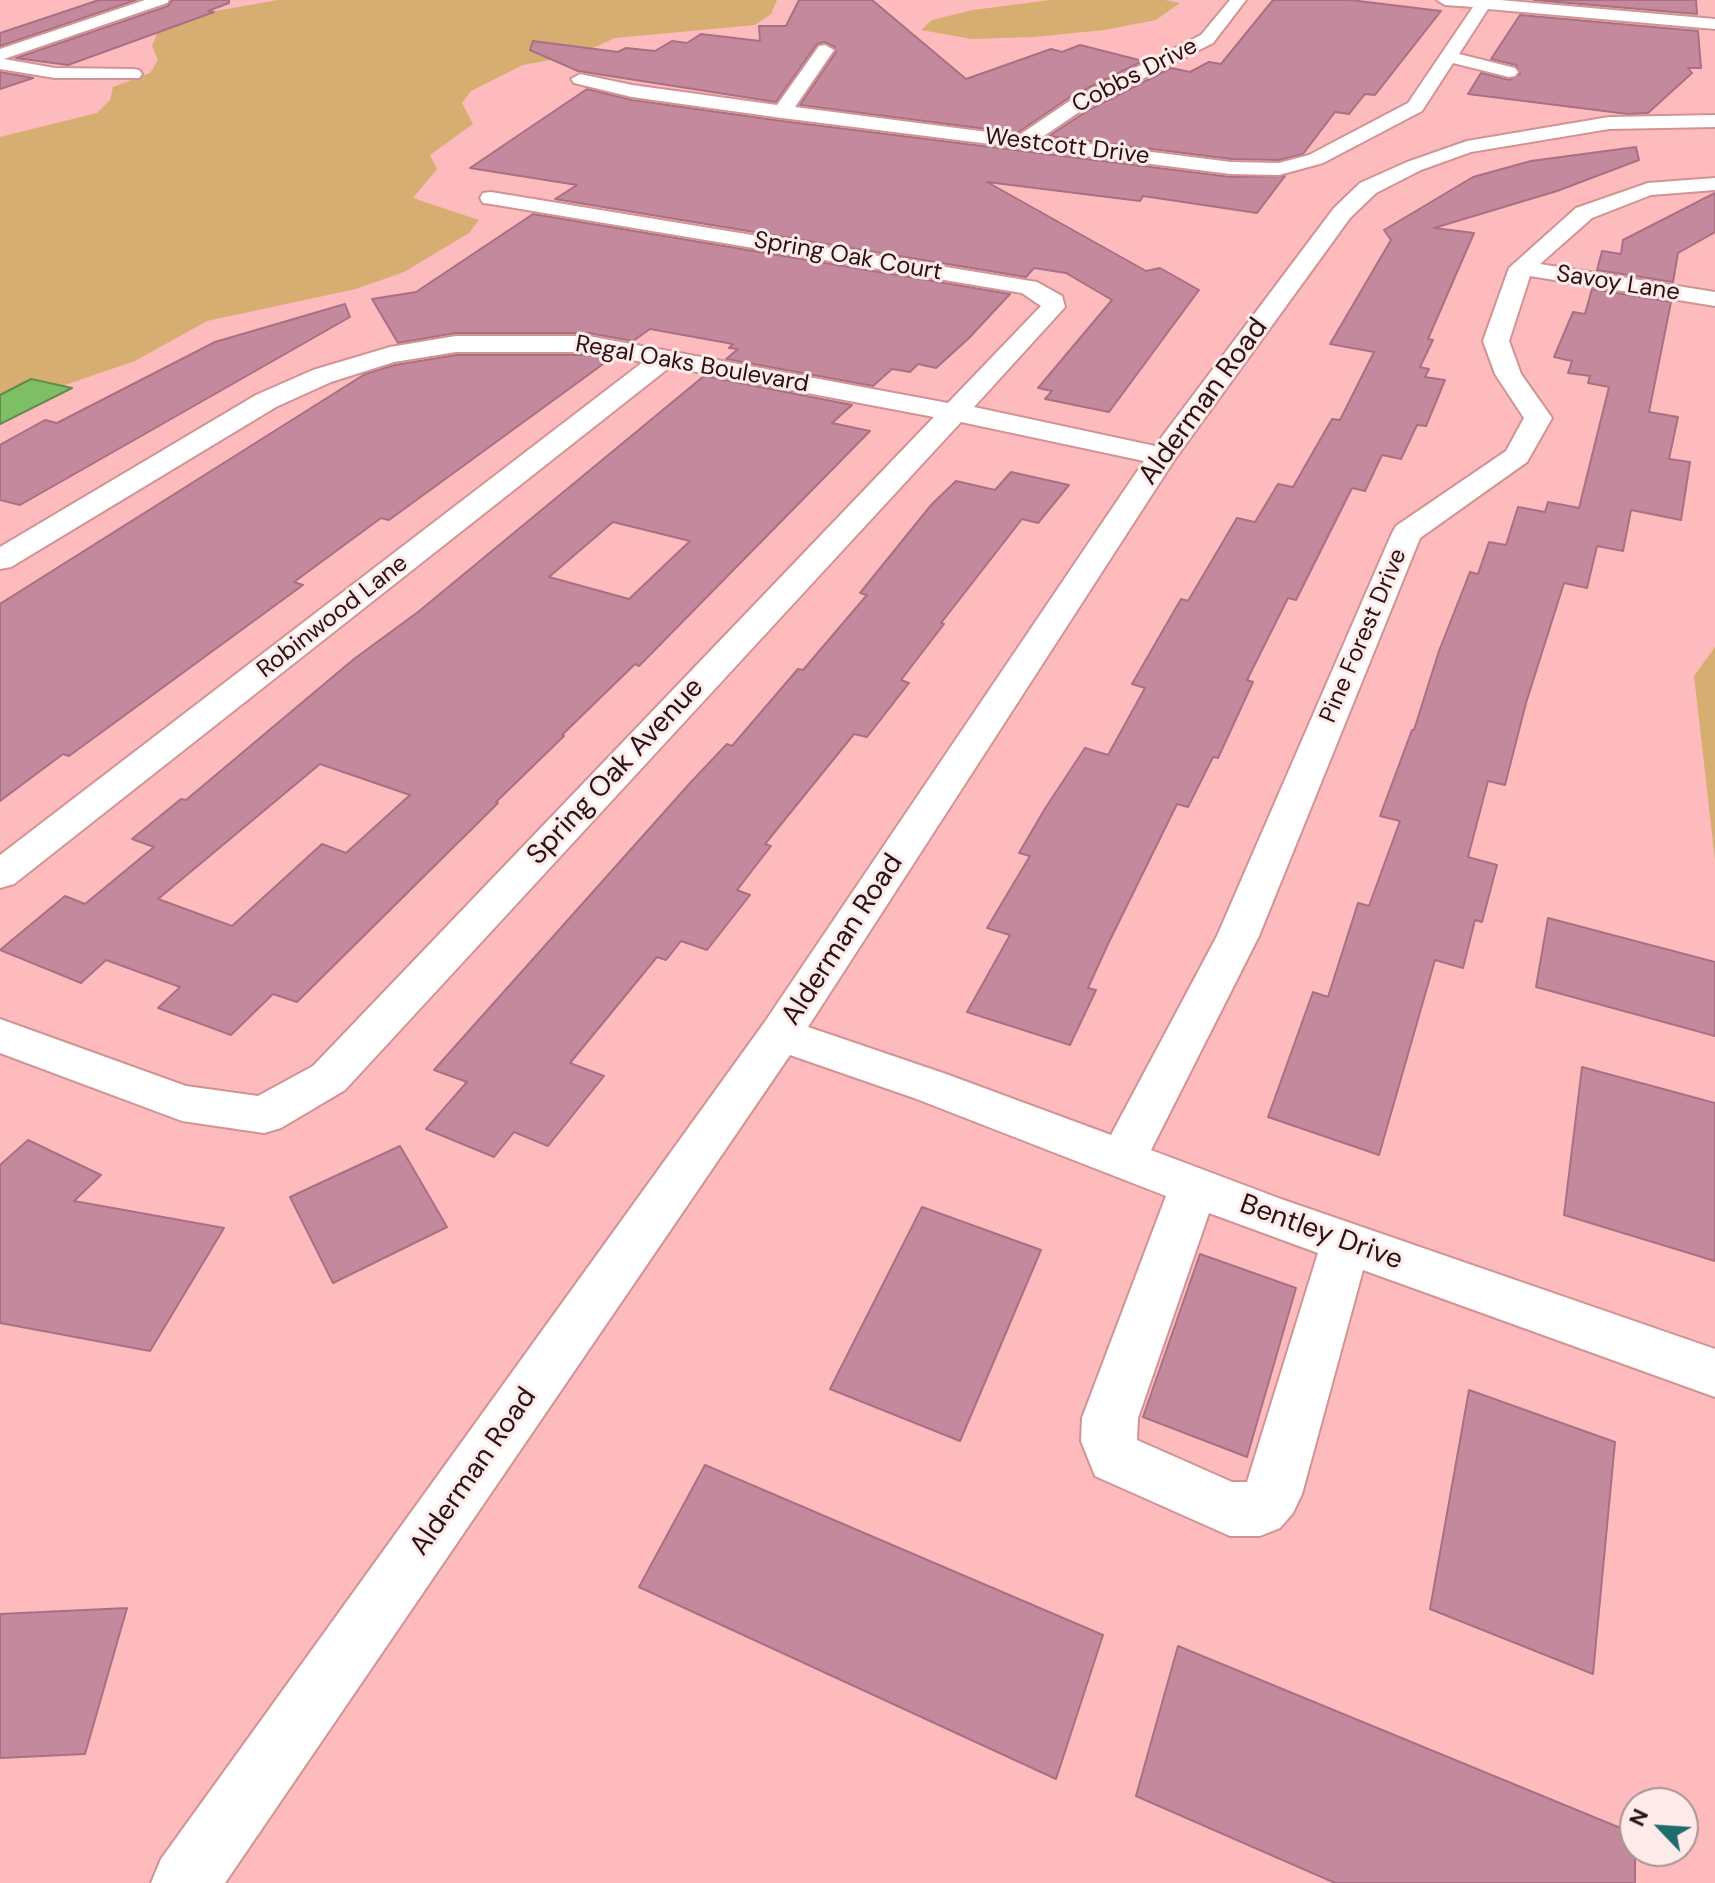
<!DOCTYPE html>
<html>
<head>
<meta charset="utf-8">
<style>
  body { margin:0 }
  #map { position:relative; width:1715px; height:1883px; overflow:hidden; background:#fdbbbd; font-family:"DM Sans",sans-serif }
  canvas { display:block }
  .north { position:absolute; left:1619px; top:1787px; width:80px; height:80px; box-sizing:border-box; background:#ffeaea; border:2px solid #a99494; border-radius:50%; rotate:295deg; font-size:22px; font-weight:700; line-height:32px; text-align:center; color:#291213 }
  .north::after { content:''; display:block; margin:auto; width:28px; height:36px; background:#1f6c6e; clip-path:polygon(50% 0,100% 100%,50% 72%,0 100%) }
</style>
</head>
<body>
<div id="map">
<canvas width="1715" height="1883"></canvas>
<div class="north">N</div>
</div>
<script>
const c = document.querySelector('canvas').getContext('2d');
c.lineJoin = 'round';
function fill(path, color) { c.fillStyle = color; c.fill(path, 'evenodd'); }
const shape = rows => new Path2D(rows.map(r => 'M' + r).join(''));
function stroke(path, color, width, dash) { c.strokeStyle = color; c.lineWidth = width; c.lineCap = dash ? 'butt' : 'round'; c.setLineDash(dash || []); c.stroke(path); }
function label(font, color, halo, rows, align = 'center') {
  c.font = font + ' "DM Sans",sans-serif'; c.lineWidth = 6; c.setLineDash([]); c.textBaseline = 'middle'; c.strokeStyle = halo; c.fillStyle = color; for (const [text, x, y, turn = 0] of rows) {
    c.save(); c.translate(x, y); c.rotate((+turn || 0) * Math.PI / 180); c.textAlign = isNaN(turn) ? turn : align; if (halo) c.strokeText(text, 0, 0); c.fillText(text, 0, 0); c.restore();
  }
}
fill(shape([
  [278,0,777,0,771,14,755,25,615,38,577,55,523,65,471,91,462,103,473,124,430,155,437,169,413,198,479,220,469,233,404,272,356,289,207,321,135,361,62,386,31,379,0,395,0,137,97,113,110,100,113,87,150,73,158,60,152,46,159,28,204,13],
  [1050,0,1165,0,1180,3,1156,20,1104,30,1035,37,972,39,921,30,932,20,973,10],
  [1715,647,1715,860,1694,676]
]), '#d6ae72');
const water = shape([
  [31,379,72,388,0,424,0,395,31,379]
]);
fill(water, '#7ebf65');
stroke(water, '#648b4c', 2);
const building = shape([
  [99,0,136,0,0,46,0,33,99,0],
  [172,0,229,0,229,3,208,11,214,12,68,65,16,58,168,6,172,0],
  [799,0,872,0,966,79,1051,49,1062,52,1080,45,1143,61,1070,97,1017,133,800,105,836,52,835,47,824,42,817,44,776,102,578,71,530,50,533,41,618,52,626,48,655,51,672,41,687,43,701,34,760,41,759,26,786,26,799,0],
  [1273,0,1350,0,1441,11,1375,95,1365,94,1349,114,1335,112,1303,154,1279,160,1231,159,1049,136,1087,111,1171,68,1190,72,1209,62,1221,64,1273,0],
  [1534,0,1696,0,1697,14,1534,0],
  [1520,15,1698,31,1701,68,1688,68,1692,73,1648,113,1628,114,1468,94,1481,73,1510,80,1520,74,1516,65,1491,59,1520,15],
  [0,72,33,78,0,89,0,72],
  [587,89,632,100,782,121,1231,177,1285,176,1257,213,1143,196,1140,201,987,182,1146,271,1160,268,1199,290,1109,412,1045,399,1052,391,1038,388,1112,300,1066,273,1034,268,1026,277,555,199,577,185,470,168,587,89],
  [1636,147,1639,160,1557,191,1434,228,1474,233,1428,339,1433,340,1420,367,1429,369,1425,377,1445,380,1426,426,1417,425,1401,459,1382,455,1365,491,1352,488,1296,600,1288,598,1247,680,1253,682,1218,758,1213,757,1188,807,1177,804,1108,944,1088,988,1096,990,1070,1045,967,1012,1010,935,987,928,1030,856,1019,853,1046,807,1085,748,1108,755,1145,688,1132,684,1181,599,1188,601,1237,518,1255,522,1278,484,1293,487,1332,419,1340,420,1374,352,1330,344,1391,240,1384,230,1473,177,1531,161,1636,147],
  [1715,193,1715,232,1678,253,1673,282,1597,270,1602,251,1621,254,1623,240,1715,193],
  [533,214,1010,294,968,339,936,368,918,364,910,372,892,369,873,386,726,359,738,349,729,348,733,344,650,329,633,341,588,333,456,333,398,343,372,299,416,292,533,214],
  [1592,289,1671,302,1649,412,1678,417,1669,459,1690,462,1681,520,1631,510,1623,551,1597,546,1587,588,1564,583,1526,703,1505,785,1488,781,1468,857,1497,865,1482,922,1475,920,1463,968,1435,960,1379,1155,1268,1117,1313,992,1328,997,1358,903,1369,906,1400,821,1380,816,1412,730,1414,730,1439,651,1470,572,1478,574,1489,542,1506,545,1518,507,1545,512,1548,502,1579,508,1609,387,1588,383,1590,376,1568,373,1572,361,1554,357,1573,312,1585,314,1592,289],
  [345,304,350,317,20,505,0,500,0,445,45,420,57,423,215,342,345,304],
  [456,355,588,355,610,359,389,520,381,518,294,582,303,585,69,756,63,754,0,801,0,604,365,374,395,365,456,355],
  [704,376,852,405,832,423,870,431,639,666,635,664,562,735,564,736,496,802,498,803,297,1002,273,994,231,1035,158,1008,180,987,106,960,81,983,0,950,65,896,85,904,154,847,132,839,181,799,186,800,354,659,418,612,704,376],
  [613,522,690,541,629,599,549,577,613,522],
  [320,764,410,795,346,853,322,844,232,926,158,899,320,764],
  [1011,472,1069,485,1038,523,1022,519,941,623,944,624,901,680,909,683,867,737,854,734,765,844,771,846,737,890,750,895,707,950,681,941,666,960,657,957,570,1063,604,1076,548,1146,514,1132,494,1157,426,1129,467,1082,434,1070,691,782,727,744,732,746,798,669,803,670,867,595,860,593,932,504,956,481,995,490,1011,472],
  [1548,918,1715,962,1715,1036,1536,987,1548,918],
  [1582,1067,1715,1103,1715,1261,1564,1215,1582,1067],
  [28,1140,101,1175,74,1201,224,1228,150,1351,0,1323,0,1165,28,1140],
  [400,1146,447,1227,333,1283,290,1197,400,1146],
  [922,1207,1041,1250,960,1441,830,1389,922,1207],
  [1200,1254,1296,1288,1247,1457,1143,1417,1200,1254],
  [1469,1390,1615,1442,1593,1674,1430,1609,1469,1390],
  [705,1465,1103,1635,1056,1779,639,1587,705,1465],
  [127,1608,85,1754,0,1758,0,1614,127,1608],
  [1178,1646,1635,1834,1635,1883,1335,1883,1136,1796,1178,1646]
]);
fill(building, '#c4899d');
stroke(building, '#a97083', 2);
const minor = shape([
  [145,0,169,0,167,3,4,59,55,68,133,69,139,70,142,74,139,78,55,78,0,69,0,49,145,0],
  [1230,0,1246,0,1213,43,1085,108,1041,138,1231,162,1279,163,1309,155,1408,103,1473,7,1445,5,1437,0,1500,0,1715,19,1715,29,1488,9,1459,54,1515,68,1518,72,1515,76,1509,77,1453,63,1422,111,1323,163,1279,175,1231,174,782,118,632,97,574,83,571,79,580,74,632,85,777,105,819,46,825,45,834,50,795,107,1018,136,1071,100,1201,35,1230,0],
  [1715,115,1715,127,1609,129,1471,152,1421,170,1376,193,1350,218,1175,459,808,1027,946,1074,1111,1135,1217,936,1392,533,1396,526,1506,451,1524,418,1495,374,1483,341,1509,268,1576,208,1648,183,1715,178,1715,190,1651,195,1592,218,1540,264,1715,292,1715,306,1530,276,1509,341,1521,374,1552,418,1527,462,1420,538,1259,936,1151,1150,1281,1199,1715,1349,1715,1397,1363,1270,1302,1494,1293,1513,1280,1528,1260,1536,1230,1536,1095,1476,1081,1441,1082,1418,1166,1196,914,1098,790,1055,225,1883,151,1883,161,1859,764,1023,1144,461,961,422,345,1090,281,1128,264,1133,182,1121,0,1053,0,1019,186,1086,258,1096,313,1066,934,417,670,367,14,884,0,888,0,855,643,362,588,352,456,352,394,362,331,382,276,407,11,567,0,569,0,547,256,395,313,370,390,347,456,336,588,336,948,403,1041,306,1022,293,491,204,483,203,480,198,483,193,491,192,1037,282,1062,296,1065,307,974,407,1155,446,1334,208,1360,183,1407,162,1467,141,1609,117,1715,115],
  [1209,1213,1318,1253,1247,1482,1232,1482,1137,1440,1138,1418,1209,1213]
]);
stroke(minor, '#d29395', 4);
fill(minor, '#fff');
label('24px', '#291213', '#ffeaea', [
  ["Cobbs Drive",1135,76,-27],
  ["Westcott Drive",1067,147,7],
  ["Spring Oak Court",848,257,10],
  ["Savoy Lane",1618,284,9],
  ["Regal Oaks Boulevard",692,365,10],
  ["Robinwood Lane",333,617,-38],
  ["Pine Forest Drive",1364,636,-67]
]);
label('28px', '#291213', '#ffeaea', [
  ["Alderman Road",1204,402,-54],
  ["Spring Oak Avenue",616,772,-47],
  ["Alderman Road",843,940,-57],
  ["Bentley Drive",1321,1233,20],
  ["Alderman Road",474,1472,-55]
]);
</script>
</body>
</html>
